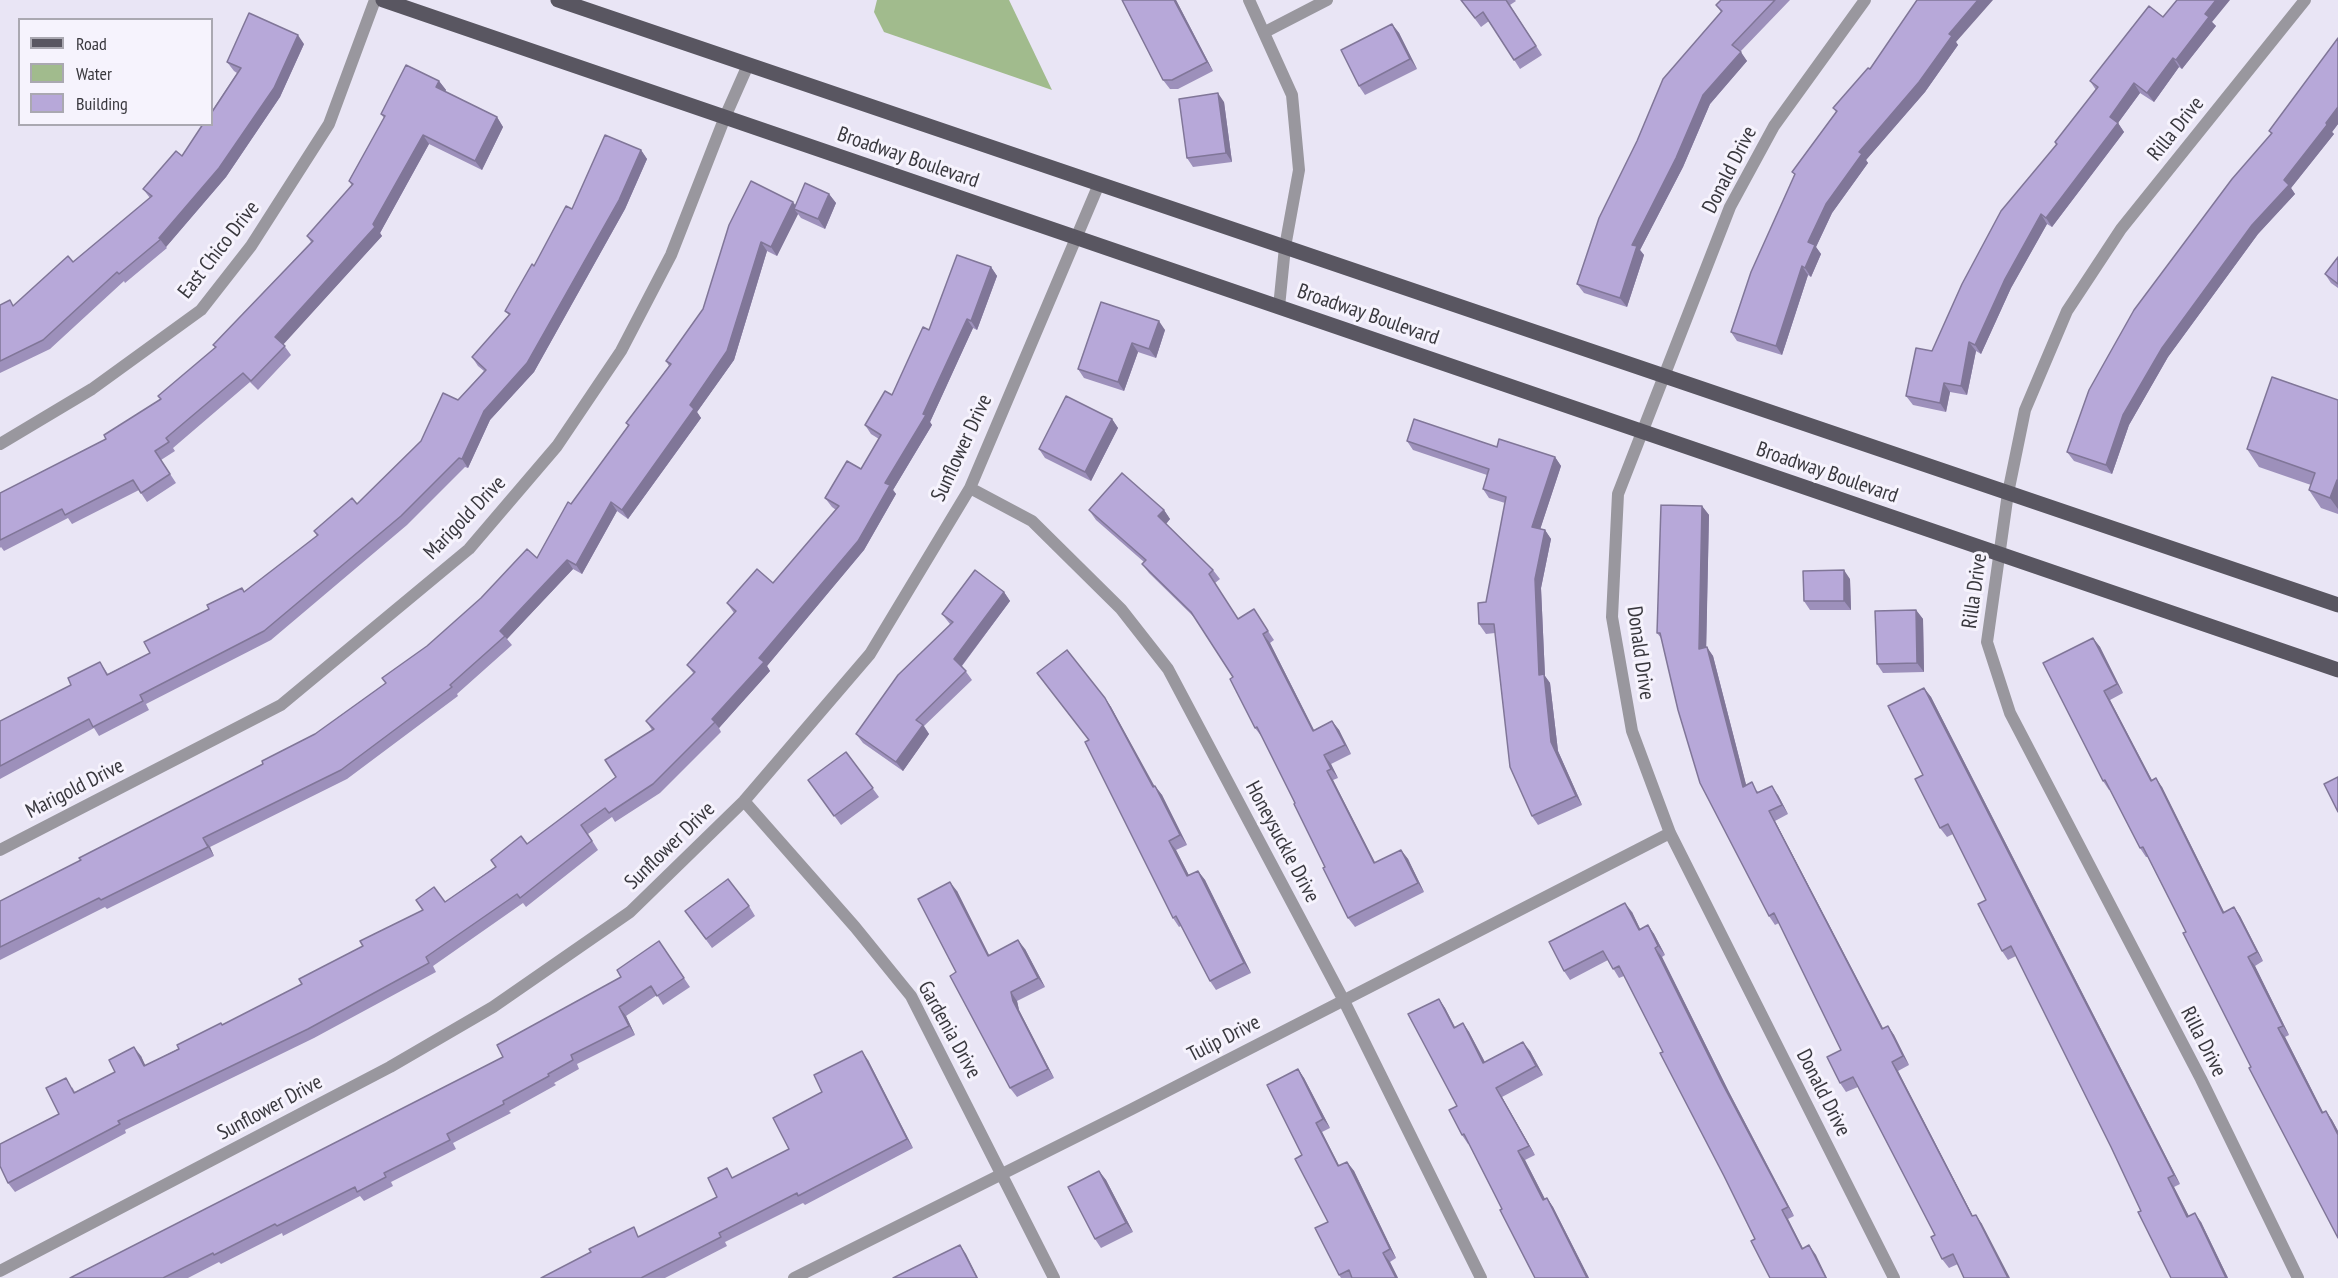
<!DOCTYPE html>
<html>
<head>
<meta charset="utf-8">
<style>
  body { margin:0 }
  #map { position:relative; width:2338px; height:1278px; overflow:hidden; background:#e9e5f5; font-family:"PT Sans Narrow",sans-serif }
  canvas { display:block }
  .legend { position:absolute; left:18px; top:18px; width:195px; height:108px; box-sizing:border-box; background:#f6f3fd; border:2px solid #aaa8b1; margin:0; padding:8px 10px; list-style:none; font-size:18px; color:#39383e }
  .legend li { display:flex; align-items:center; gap:12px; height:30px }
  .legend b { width:30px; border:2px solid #aaa8b1 }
</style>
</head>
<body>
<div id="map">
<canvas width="2338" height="1278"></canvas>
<ul class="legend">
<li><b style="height:8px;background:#595661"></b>Road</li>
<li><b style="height:16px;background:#a1bb8d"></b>Water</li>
<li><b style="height:16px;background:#b7a8d9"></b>Building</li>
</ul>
</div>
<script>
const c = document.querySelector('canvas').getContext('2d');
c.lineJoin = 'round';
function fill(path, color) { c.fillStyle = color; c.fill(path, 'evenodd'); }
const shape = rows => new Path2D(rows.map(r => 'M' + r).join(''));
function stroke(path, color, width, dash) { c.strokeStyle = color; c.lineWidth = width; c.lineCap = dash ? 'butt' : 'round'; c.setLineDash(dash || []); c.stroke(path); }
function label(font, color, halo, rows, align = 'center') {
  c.font = font + ' "PT Sans Narrow",sans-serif'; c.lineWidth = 6; c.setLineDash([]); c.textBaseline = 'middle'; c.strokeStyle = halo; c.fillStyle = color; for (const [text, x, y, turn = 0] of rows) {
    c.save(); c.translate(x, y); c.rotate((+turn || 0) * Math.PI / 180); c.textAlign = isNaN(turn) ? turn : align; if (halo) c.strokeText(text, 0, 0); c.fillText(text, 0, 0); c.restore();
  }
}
fill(shape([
  [877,0,1009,0,1052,90,884,32,874,12]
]), '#a1bb8d');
stroke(shape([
  [1865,0,1774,126,1730,207,1618,494,1612,617,1632,731,1670,833,1894,1278],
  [1265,32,1327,0],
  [0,444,92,389,201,310,251,246,329,124,375,0],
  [970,488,1032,521,1121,609,1168,669,1343,999,1481,1278],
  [744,801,855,927,911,996,1054,1278],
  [0,850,281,705,469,549,557,446,621,351,671,255,725,117,748,65],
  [0,1271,390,1067,493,1007,630,912,744,801,870,654,970,488,1099,184],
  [794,1278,1132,1109,1670,833],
  [2298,1278,2201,1079,2010,713,1987,642,2008,493,2025,410,2067,311,2121,229,2305,0]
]), '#99979e', 12);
stroke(shape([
  [1249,0,1292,95,1299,170,1285,247,1279,307]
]), '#99979e', 12);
stroke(shape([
  [383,0,2338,670],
  [558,0,2338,605]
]), '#595661', 15);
fill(shape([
  [1122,0,1176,0,1213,71,1178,89,1170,89,1163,80],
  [1461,0,1515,0,1516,1,1510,5,1542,55,1520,69,1489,21,1481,27],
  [1721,0,1790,0,1740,52,1747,61,1710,104,1683,167,1640,250,1644,255,1627,307,1584,293,1577,284,1637,141,1721,12,1716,5],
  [2163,17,2212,22,2216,26,2182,69,2179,67,2154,102,2140,93,2118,123,2124,132,2052,227,2047,224,2011,288,1981,354,1976,351,1967,395,1950,392,1946,412,1913,405,1906,396,1932,351,2056,145,2055,142,2096,90,2090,81],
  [1392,24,1399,33,1417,69,1365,95,1359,86],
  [2338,38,2338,124,2332,132,2334,134,2291,188,2295,194,2258,234,2168,357,2129,425,2112,474,2074,461,2067,452,2271,134,2269,131],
  [1956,42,1958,45,1925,92,1866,160,1868,163,1832,213,1816,247,1821,254,1811,277,1808,275,1782,355,1737,341,1731,332,1795,175,1792,172,1836,112,1833,108,1870,69],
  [304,44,280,97,226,177,166,247,167,248,125,283,124,281,50,349,0,373,0,305,14,306,73,262,150,198,143,189,182,156,237,73,234,71,227,62],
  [439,81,446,90,445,92,497,117,503,127,482,170,429,144,380,233,382,236,283,344,291,355,258,390,250,382,173,448,175,451,161,460,176,483,147,502,139,490,72,524,68,518,4,551,1,547,0,548,0,493,106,439,160,399,215,348,213,345,311,242,307,236,352,186,349,181,384,118,381,114],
  [1224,102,1232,162,1193,167,1187,158],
  [641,150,647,159,625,209,534,372,490,420,468,468,465,467,407,525,271,640,146,704,149,710,99,736,94,728,0,779,0,721,71,685,100,662,108,674,150,653,209,609,242,588,245,592,317,536,314,531,357,504,421,441,484,371,478,366,472,357,509,315,505,311,572,209],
  [829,194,836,203,825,229,801,218,798,214,777,256,767,251,734,360,697,412,701,418,628,519,617,511,582,574,573,569,507,639,512,645,457,694,458,696,347,779,210,847,214,856,107,909,105,907,0,960,0,901,81,860,263,764,315,734,386,683,427,646,537,558,571,504,628,426,626,423,669,366,666,361,793,202,796,206],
  [2338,257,2338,288,2331,283,2325,274],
  [991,267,997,276,977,330,973,328,930,422,932,425,893,490,896,494,864,550,767,666,770,671,719,728,721,732,660,793,615,822,612,817,588,834,598,850,526,907,523,903,433,966,436,972,314,1038,125,1130,126,1133,15,1192,8,1183,59,1114,72,1087,75,1092,115,1072,141,1056,145,1066,302,984,363,946,445,902,527,844,616,777,652,730,646,721,694,674,687,665,734,613,727,603,773,583,836,510,832,507,825,498,861,469,879,439,871,434,865,425,892,395,929,330],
  [1101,302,1165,330,1156,358,1138,352,1124,391,1084,378,1078,369],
  [2338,400,2338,514,2321,508,2309,490,2311,485,2259,467,2247,449],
  [1112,419,1118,428,1091,481,1045,458,1039,449],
  [1407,441,1497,447,1555,457,1561,466,1540,529,1545,530,1551,539,1541,588,1545,676,1550,683,1558,751,1582,805,1538,825,1532,816,1495,633,1486,634,1479,624,1486,602,1505,503,1489,498,1483,489,1487,475,1413,450],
  [1702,506,1709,515,1706,647,1713,656,1746,785,1759,792,1778,795,1788,814,1775,821,1883,1028,1888,1026,1894,1035,1909,1065,1898,1071,1973,1216,1982,1224,1958,1264,1949,1268,1942,1259,1935,1235,1858,1087,1846,1092,1840,1083,1841,1050,1779,923,1775,925,1769,916,1661,638,1657,633],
  [1089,510,1164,510,1170,519,1166,524,1213,570,1220,579,1215,583,1238,619,1260,619,1274,640,1270,643,1314,730,1332,721,1339,730,1351,754,1331,764,1338,778,1333,780,1375,863,1401,850,1408,859,1424,892,1355,927,1348,918,1295,803,1262,737,1255,728,1233,677,1196,619,1149,573,1142,564,1144,562,1096,520],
  [1850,579,1851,610,1810,610,1804,601],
  [1004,592,1010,601,962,666,972,680,924,726,929,734,903,771,863,743,856,734,950,624,942,614],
  [1916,610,1923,619,1924,672,1883,673,1877,664],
  [2093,638,2100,647,2123,693,2110,700,2152,780,2162,787,2224,912,2234,907,2240,916,2263,961,2255,966,2289,1035,2285,1037,2323,1112,2326,1111,2332,1120,2338,1131,2338,1238,2251,1067,2186,932,2148,857,2146,857,2140,848,2110,790,2109,790,2103,781],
  [1037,673,1105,698,1111,707,1154,787,1155,786,1162,795,1187,845,1176,850,1189,876,1198,871,1205,880,1251,973,1216,990,1210,981,1181,926,1179,927,1173,918,1089,740],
  [1924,688,1931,697,2180,1184,2174,1187,2189,1217,2201,1222,2228,1278,2171,1278,2141,1211,2111,1147,2016,956,2008,960,2002,951,1986,900,1953,834,1947,837,1940,828,1923,775],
  [846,752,879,797,841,825,808,780],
  [957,891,989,955,1025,949,1045,987,1017,1001,1019,1010,1054,1078,1017,1097,1010,1088,956,972],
  [749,906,755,916,712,948,685,911],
  [1632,912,1640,929,1648,925,1654,934,1665,955,1662,957,1729,1092,1794,1216,1788,1219,1803,1249,1816,1255,1755,1239,1663,1052,1624,976,1619,978,1608,960,1570,980,1564,971],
  [659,941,690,987,663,1005,657,995,626,1016,635,1035,577,1064,579,1069,554,1083,556,1085,509,1111,511,1113,453,1143,456,1149,391,1182,393,1186,364,1201,360,1196,283,1236,282,1233,221,1264,219,1262,188,1278,70,1278,503,1057,621,977],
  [1439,999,1445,1008,1455,1027,1463,1023,1469,1032,1485,1062,1530,1051,1543,1075,1502,1097,1535,1155,1525,1160,1545,1199,1547,1198,1553,1207,1589,1278,1535,1278,1502,1209,1469,1144,1468,1144,1462,1135],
  [868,1060,913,1148,805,1205,803,1203,725,1242,727,1246,665,1278,541,1278,640,1236,717,1197,734,1177,789,1149,822,1092],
  [1298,1069,1304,1078,1330,1128,1322,1132,1339,1166,1347,1162,1354,1171,1396,1258,1390,1262,1398,1278,1341,1278,1339,1275],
  [1099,1171,1106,1180,1133,1232,1101,1248,1095,1239]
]), '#9d90bb');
fill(shape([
  [1174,0,1176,0,1213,71,1207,62],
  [1978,0,1993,0,1956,42,1958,45,1925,92,1866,160,1868,163,1832,213,1816,247,1821,254,1811,277,1805,268,1808,242,1826,204,1859,152,1949,34],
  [2216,0,2230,0,2212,22,2216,26,2182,69,2176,60,2205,14],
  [1392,24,1399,33,1417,69,1410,59],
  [298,35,304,44,280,97,226,177,166,247,159,238],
  [1741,52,1747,61,1710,104,1683,167,1640,250,1644,255,1627,307,1620,298,1632,245,1703,95],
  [2173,58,2179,67,2154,102,2147,93],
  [439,81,446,90,442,97,436,87],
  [2134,83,2140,93,2118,123,2124,132,2052,227,2046,218,2110,117],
  [1218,93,1224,102,1232,162,1226,153],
  [2338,107,2338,124,2332,132,2334,134,2291,188,2295,194,2258,234,2168,357,2129,425,2112,474,2106,465,2123,415,2162,348],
  [497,117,503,127,482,170,475,161],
  [423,135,429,144,380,233,382,236,282,346,275,337,373,224],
  [641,150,647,159,625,209,534,372,490,420,468,468,462,459,484,411],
  [829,194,836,203,825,229,818,219],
  [793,202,799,211,794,209,798,214,777,256,771,247],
  [2041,214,2047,224,2011,288,1981,354,1975,345,2005,279],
  [761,242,767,251,734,360,697,412,701,418,628,519,622,510,690,405],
  [1802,266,1808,275,1782,355,1776,346],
  [991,267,997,276,977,330,971,321],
  [967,319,973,328,930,422,932,425,893,490,896,494,864,550,767,666,770,671,719,728,712,719,759,658,885,483,923,414],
  [1159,321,1165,330,1156,358,1149,349],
  [1969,342,1976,351,1967,395,1961,386],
  [1132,343,1138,352,1124,391,1118,382],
  [1944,383,1950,392,1946,412,1940,403],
  [1112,419,1118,428,1091,481,1085,472],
  [1555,457,1561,466,1538,536,1532,527],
  [2337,480,2338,482,2338,509,2330,498],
  [611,502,617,511,582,574,576,565],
  [1702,506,1709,515,1706,658,1699,649],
  [1164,510,1170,519,1165,525,1158,516],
  [1545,530,1551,539,1541,588,1545,676,1550,683,1558,751,1582,805,1576,796,1551,742,1539,675,1535,579],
  [567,560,573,569,507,639,500,631],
  [1844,570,1850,579,1851,610,1844,601],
  [1004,592,1010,601,960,668,954,659],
  [1916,610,1923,619,1924,672,1917,663],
  [1263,634,1270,643,1319,740,1313,731],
  [2093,638,2100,647,2123,693,2117,684],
  [1707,647,1713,656,1749,796,1743,787],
  [1924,688,1931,697,2180,1184,2174,1175],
  [2104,691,2110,700,2157,790,2151,781],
  [1105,698,1111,707,1160,796,1153,787],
  [1332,721,1339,730,1351,754,1345,745],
  [923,725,929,734,903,771,896,762],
  [1324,755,1331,764,1338,778,1331,769],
  [1327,771,1333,780,1380,872,1374,863],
  [2156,778,2162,787,2229,922,2223,913],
  [1155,786,1162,795,1187,845,1180,835],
  [1772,786,1778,795,1788,814,1782,805],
  [1769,811,1775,821,1888,1038,1882,1029],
  [203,838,210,847,214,856,208,847],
  [1169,841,1176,850,1194,885,1187,876],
  [1401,850,1408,859,1424,892,1418,883],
  [1198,871,1205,880,1251,973,1244,963],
  [950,882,957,891,994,965,988,956],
  [1625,903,1632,912,1645,939,1639,930],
  [2234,907,2240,916,2263,961,2257,952],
  [1648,925,1654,934,1665,955,1658,946],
  [1018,940,1025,949,1045,987,1038,978],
  [1655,948,1662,957,1729,1092,1794,1216,1788,1207,1722,1083],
  [2248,957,2255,966,2289,1035,2283,1026],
  [1011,992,1017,1001,1019,1010,1054,1078,1048,1069,1013,1001],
  [1439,999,1445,1008,1460,1037,1454,1028],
  [619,1007,626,1016,635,1035,629,1026],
  [1463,1023,1469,1032,1490,1072,1483,1063],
  [1888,1026,1894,1035,1909,1065,1903,1056],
  [2278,1028,2285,1037,2328,1122,2322,1113],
  [1523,1042,1530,1051,1543,1075,1536,1066],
  [134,1047,141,1056,150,1075,144,1066],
  [862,1051,868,1060,913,1148,907,1139],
  [1892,1062,1898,1071,1978,1226,1972,1216],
  [1298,1069,1304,1078,1330,1128,1323,1119],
  [1496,1088,1502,1097,1535,1155,1529,1146],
  [2326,1111,2332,1120,2338,1131,2338,1135],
  [1316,1123,1322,1132,1344,1175,1338,1166],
  [1518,1151,1525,1160,1550,1209,1543,1200],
  [1347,1162,1354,1171,1396,1258,1390,1249],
  [1099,1171,1106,1180,1133,1232,1126,1223],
  [2168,1178,2174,1187,2194,1226,2187,1217],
  [1547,1198,1553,1207,1589,1278,1587,1278],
  [1782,1210,1788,1219,1808,1258,1802,1249],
  [2195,1213,2201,1222,2228,1278,2226,1278],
  [1976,1215,1982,1224,2010,1278,2008,1278],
  [960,1245,966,1254,978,1278,977,1278],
  [1809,1245,1816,1255,1827,1278,1826,1278],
  [1383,1253,1390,1262,1398,1278,1396,1278]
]), '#807698');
const building = shape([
  [1122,0,1174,0,1207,62,1172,80,1163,80,1122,0],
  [1461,0,1506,0,1536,46,1514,60,1483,12,1475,18,1461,0],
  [1721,0,1775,0,1732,45,1741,52,1703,95,1676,158,1632,245,1637,246,1620,298,1577,284,1599,218,1637,141,1663,79,1722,11,1716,5,1721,0],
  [1917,0,1978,0,1949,34,1952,36,1919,82,1859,152,1862,154,1826,204,1808,242,1815,245,1805,268,1802,266,1776,346,1731,332,1751,272,1795,174,1792,172,1837,111,1833,108,1868,68,1870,69,1917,0],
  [2177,0,2216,0,2205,14,2209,17,2176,60,2173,58,2147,93,2134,83,2110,117,2118,123,2046,218,2041,214,2005,279,1975,345,1969,342,1961,386,1944,383,1940,403,1906,396,1916,348,1932,351,1962,284,2001,211,2057,144,2055,142,2098,87,2090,81,2149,6,2163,17,2177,0],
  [249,13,298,35,274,88,219,168,159,238,161,239,119,274,117,272,43,340,0,361,0,305,10,300,13,306,68,256,73,262,152,196,143,189,176,151,182,156,203,124,212,124,212,112,241,68,227,62,249,13],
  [1392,24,1410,59,1359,86,1341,50,1392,24],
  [2338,38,2338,107,2326,123,2327,125,2284,180,2289,185,2252,225,2162,348,2123,415,2106,465,2067,452,2089,390,2134,310,2232,179,2272,133,2269,131,2338,38],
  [406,65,439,81,436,87,497,117,475,161,423,135,373,224,375,227,275,337,285,346,251,381,243,373,166,438,169,442,155,451,170,474,141,493,133,480,65,515,62,509,0,540,0,493,106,439,104,435,161,399,158,396,216,347,213,345,313,241,307,236,353,184,349,181,385,116,381,114,406,65],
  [1218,93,1226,153,1187,158,1179,99,1218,93],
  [605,135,641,150,619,200,527,363,484,411,462,459,459,458,401,516,264,631,140,695,143,701,93,727,89,719,0,766,0,721,71,685,68,678,100,662,107,675,150,653,144,642,209,609,207,605,242,588,244,592,318,535,314,531,352,498,357,504,421,441,443,393,458,400,486,370,472,357,510,314,505,311,532,264,534,266,566,206,572,209,605,135],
  [751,181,793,202,771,247,761,242,727,351,690,405,694,409,622,510,611,502,576,565,567,560,500,631,505,636,450,685,452,687,341,770,203,838,208,847,101,900,99,898,0,947,0,901,81,860,79,858,263,764,262,761,315,734,386,683,382,678,427,646,481,598,527,549,537,558,568,502,571,504,629,425,626,423,671,364,666,361,703,309,729,225,751,181],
  [805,183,829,194,818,219,794,209,805,183],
  [957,255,991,267,971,321,967,319,923,414,926,415,885,483,890,485,858,541,759,658,764,662,712,719,715,722,653,784,609,813,605,808,581,825,592,841,520,898,517,894,426,957,429,963,308,1029,118,1121,120,1124,8,1183,0,1166,0,1144,59,1114,46,1088,66,1078,74,1093,115,1072,109,1060,134,1047,144,1066,179,1049,177,1045,221,1023,222,1025,302,984,299,979,363,946,360,941,423,910,416,900,434,887,445,902,496,867,491,860,521,836,527,844,616,777,605,760,654,729,646,721,695,672,687,665,736,611,727,603,757,569,773,583,839,506,825,498,847,461,861,469,881,435,865,425,885,391,892,395,923,327,929,330,957,255],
  [2338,257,2338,284,2325,274,2338,257],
  [1101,302,1159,321,1149,349,1132,343,1118,382,1078,369,1101,302],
  [2272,377,2338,400,2338,481,2337,480,2330,498,2309,490,2315,473,2247,449,2272,377],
  [1066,396,1112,419,1085,472,1039,449,1066,396],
  [1414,419,1497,447,1499,439,1555,457,1532,527,1545,530,1535,579,1539,675,1544,674,1551,742,1576,796,1532,816,1510,767,1494,624,1479,624,1478,603,1486,602,1506,497,1483,489,1489,469,1407,441,1414,419],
  [1122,473,1164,510,1158,516,1213,570,1209,574,1238,619,1254,609,1268,631,1263,634,1313,731,1332,721,1345,745,1324,755,1331,769,1327,771,1374,863,1401,850,1418,883,1348,918,1323,868,1325,867,1294,804,1295,803,1257,727,1255,728,1230,679,1233,677,1191,612,1142,564,1146,560,1089,510,1122,473],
  [1661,505,1702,506,1699,649,1707,647,1743,787,1752,782,1757,793,1772,786,1782,805,1769,811,1882,1029,1888,1026,1903,1056,1892,1062,1972,1216,1976,1215,2008,1278,1964,1278,1953,1254,1942,1259,1931,1237,1935,1235,1853,1077,1840,1083,1827,1057,1841,1050,1774,913,1769,916,1700,783,1678,710,1660,633,1657,633,1661,505],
  [975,570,1004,592,954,659,966,671,916,720,923,725,896,762,856,734,898,675,953,622,942,614,975,570],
  [1844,570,1844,601,1804,601,1803,571,1844,570],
  [1916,610,1917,663,1877,664,1875,611,1916,610],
  [2093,638,2117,684,2104,691,2151,781,2156,778,2223,913,2234,907,2257,952,2248,957,2283,1026,2278,1028,2322,1113,2326,1111,2338,1135,2338,1238,2249,1068,2251,1067,2183,933,2186,932,2143,847,2140,848,2105,780,2103,781,2043,663,2093,638],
  [1067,650,1105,698,1153,787,1155,786,1180,835,1169,841,1187,876,1198,871,1244,963,1210,981,1176,916,1173,918,1085,742,1089,740,1037,673,1067,650],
  [1924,688,2174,1175,2168,1178,2187,1217,2195,1213,2226,1278,2171,1278,2138,1212,2141,1211,2111,1147,2011,946,2002,951,1978,904,1986,900,1948,824,1940,828,1915,779,1923,775,1888,706,1924,688],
  [846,752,873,788,834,816,808,780,846,752],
  [2338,777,2338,812,2324,784,2338,777],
  [728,879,749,906,706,939,685,911,728,879],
  [950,882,988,956,1018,940,1038,978,1011,992,1013,1001,1048,1069,1010,1088,950,976,956,972,918,899,950,882],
  [1625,903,1639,930,1648,925,1658,946,1655,948,1722,1083,1788,1207,1782,1210,1802,1249,1809,1245,1826,1278,1770,1278,1751,1241,1755,1239,1724,1176,1660,1053,1663,1052,1619,966,1613,969,1603,951,1564,971,1549,942,1625,903],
  [659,941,684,978,657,996,651,986,619,1007,629,1026,571,1055,573,1060,548,1074,549,1076,503,1101,504,1104,447,1134,450,1140,384,1173,386,1177,357,1192,355,1187,277,1226,275,1224,214,1255,213,1253,163,1278,70,1278,503,1057,497,1045,621,977,617,970,659,941],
  [1439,999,1454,1028,1463,1023,1483,1063,1523,1042,1536,1066,1496,1088,1529,1146,1518,1151,1543,1200,1547,1198,1587,1278,1535,1278,1500,1210,1502,1209,1464,1134,1462,1135,1449,1110,1457,1106,1408,1014,1439,999],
  [862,1051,907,1139,798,1196,797,1193,719,1233,721,1237,641,1278,541,1278,591,1252,589,1249,634,1227,638,1237,717,1197,708,1178,727,1168,732,1178,789,1149,773,1118,822,1092,814,1075,862,1051],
  [1298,1069,1323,1119,1316,1123,1338,1166,1347,1162,1390,1249,1383,1253,1396,1278,1352,1278,1349,1270,1339,1275,1315,1228,1328,1222,1295,1159,1302,1155,1267,1085,1298,1069],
  [1099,1171,1126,1223,1095,1239,1068,1187,1099,1171],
  [960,1245,977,1278,893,1278,960,1245]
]);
fill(building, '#b7a8d9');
stroke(building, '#807698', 1.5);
label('21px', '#39383e', '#f6f3fd', [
  ["Rilla Drive",2176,129,-51],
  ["Broadway Boulevard",908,158,19],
  ["Donald Drive",1730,170,-63],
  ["East Chico Drive",219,250,-52],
  ["Broadway Boulevard",1368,315,19],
  ["Sunflower Drive",962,448,-65],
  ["Broadway Boulevard",1827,473,19],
  ["Marigold Drive",465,518,-46],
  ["Rilla Drive",1975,591,-82],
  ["Donald Drive",1640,653,82],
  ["Marigold Drive",75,789,-27],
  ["Honeysuckle Drive",1282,842,62],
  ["Sunflower Drive",670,846,-44],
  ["Gardenia Drive",949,1030,61],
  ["Tulip Drive",1224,1039,-27],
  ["Rilla Drive",2203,1042,63],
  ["Donald Drive",1823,1093,63],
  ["Sunflower Drive",270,1108,-28]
]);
</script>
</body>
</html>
